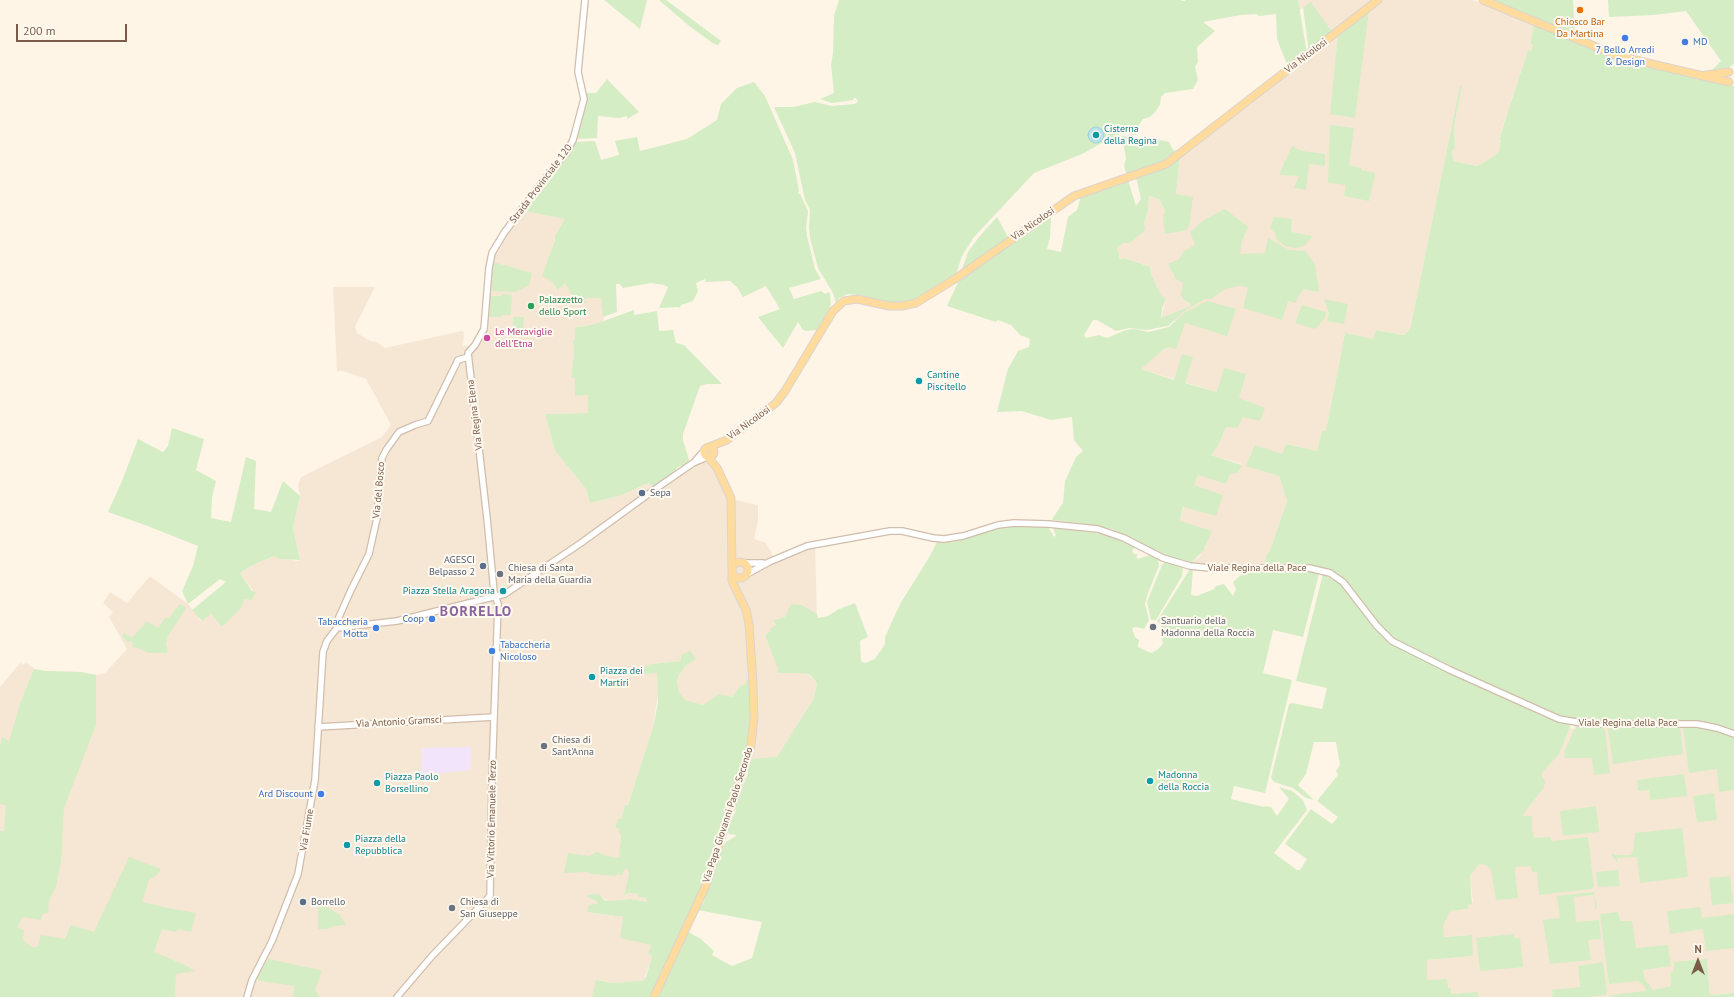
<!DOCTYPE html>
<html>
<head>
<meta charset="utf-8">
<style>
  body { margin:0 }
  #map { position:relative; width:1734px; height:997px; overflow:hidden; background:#fef5e7; font-family:"PT Sans",sans-serif }
  canvas { display:block }
  .north { position:absolute; left:1678px; top:941px; width:40px; height:40px; -webkit-text-stroke:3px #fff9ef; paint-order:stroke; rotate:0deg; font-size:11px; font-weight:700; line-height:16px; text-align:center; color:#7a5b49 }
  .north::after { content:''; display:block; margin:auto; width:14px; height:18px; background:#7a5b49; clip-path:polygon(50% 0,100% 100%,50% 72%,0 100%) }
  .scale { position:absolute; left:16px; top:24px; width:111px; height:18px; box-sizing:border-box; border:2px solid #7a5b49; border-top:0; padding-left:5px; font-size:12px; line-height:14px; white-space:nowrap; color:#7a5b49; -webkit-text-stroke:3px #fff9ef; paint-order:stroke }
</style>
</head>
<body>
<div id="map">
<canvas width="1734" height="997"></canvas>
<div class="north">N</div>
<div class="scale">200 m</div>
</div>
<script>
const c = document.querySelector('canvas').getContext('2d');
c.lineJoin = 'round';
function fill(path, color) { c.fillStyle = color; c.fill(path, 'evenodd'); }
const shape = rows => new Path2D(rows.map(r => 'M' + r).join(''));
function stroke(path, color, width, dash) { c.strokeStyle = color; c.lineWidth = width; c.lineCap = dash ? 'butt' : 'round'; c.setLineDash(dash || []); c.stroke(path); }
function label(font, color, halo, rows, align = 'center') {
  c.font = font + ' "PT Sans",sans-serif'; c.lineWidth = 4; c.setLineDash([]); c.textBaseline = 'middle'; c.strokeStyle = halo; c.fillStyle = color; for (const [text, x, y, turn = 0] of rows) {
    c.save(); c.translate(x, y); c.rotate((+turn || 0) * Math.PI / 180); c.textAlign = isNaN(turn) ? turn : align; if (halo) c.strokeText(text, 0, 0); c.fillText(text, 0, 0); c.restore();
  }
}
fill(shape([
  [1298,0,1473,0,1534,25,1530,44,1533,45,1531,51,1528,50,1499,138,1501,139,1499,151,1493,157,1477,166,1453,161,1452,151,1455,148,1454,127,1462,87,1460,87,1410,329,1404,335,1376,330,1374,340,1345,333,1327,425,1325,431,1322,431,1317,451,1286,444,1279,476,1287,501,1270,550,1266,556,1264,565,1201,564,1191,563,1199,557,1207,545,1180,521,1184,506,1222,495,1193,485,1198,474,1225,483,1228,476,1242,464,1211,455,1218,446,1226,427,1217,392,1140,369,1164,349,1170,347,1184,323,1161,318,1166,299,1161,295,1151,274,1150,267,1126,258,1120,259,1117,248,1144,224,1148,210,1149,196,1159,199,1165,211,1176,195,1180,156,1334,36,1311,3,1299,10],
  [519,208,525,211,566,219,555,236,551,281,558,290,565,282,585,298,601,298,604,321,586,326,575,327,575,340,573,340,574,354,571,376,575,378,588,395,588,413,545,414,555,451,586,489,590,503,619,496,650,483,654,488,704,461,717,461,735,500,758,505,758,522,754,539,766,543,776,561,797,553,815,548,817,614,802,605,785,617,773,620,776,625,772,631,765,635,779,669,808,674,817,684,813,700,777,758,744,760,746,684,741,685,732,697,703,705,692,703,684,700,679,692,677,682,678,677,686,665,681,661,651,664,657,673,658,694,653,727,628,805,625,805,621,819,615,828,619,829,621,835,620,841,629,873,625,896,628,893,638,894,646,898,647,902,631,899,609,901,601,897,597,901,597,904,587,912,623,917,652,945,648,954,652,956,651,960,644,979,640,982,613,983,597,980,592,997,0,997,0,687,21,662,22,665,27,663,34,669,45,671,81,672,96,675,105,673,127,649,109,617,113,612,103,603,110,592,127,603,150,576,188,604,201,621,211,614,222,627,244,598,254,592,240,573,253,565,274,556,297,561,300,560,293,528,300,496,298,485,301,477,382,437,391,425,366,379,343,371,337,371,333,287,375,287,355,327,357,333,370,341,377,342,385,348,462,331,464,332,463,346,471,346,482,326,487,259,490,251],
  [1581,721,1696,721,1706,723,1734,731,1734,993,1710,995,1707,959,1675,968,1673,973,1670,973,1671,986,1646,997,1479,997,1478,993,1450,994,1448,988,1427,980,1427,960,1473,956,1470,935,1443,937,1443,925,1450,911,1468,909,1468,905,1473,902,1470,876,1471,873,1543,779,1540,774,1559,754,1570,728,1574,729,1575,726]
]), '#f6e7d5');
fill(shape([
  [471,747,470,770,421,775,422,748]
]), '#f2e4fa');
fill(shape([
  [604,0,647,0,640,29],
  [659,0,666,0,721,41,718,45,714,44,688,25],
  [839,0,1181,0,1181,1,1185,1,1185,0,1298,0,1307,53,1288,67,1277,39,1276,14,1259,16,1257,14,1240,15,1203,22,1215,31,1197,47,1198,62,1195,67,1198,80,1193,89,1165,93,1161,97,1160,104,1156,111,1150,117,1143,119,1139,125,1136,135,1127,133,1116,135,1082,154,1034,173,974,237,962,256,956,274,932,291,918,299,910,301,896,303,877,301,860,295,848,294,839,298,836,303,833,293,818,268,810,238,809,227,810,210,805,200,795,153,774,107,793,107,815,102,832,106,854,104,858,102,856,98,854,98,853,100,832,103,820,99,834,93,831,65,833,53,834,16],
  [1493,0,1573,0,1575,35],
  [1608,0,1734,0,1734,64,1724,71,1709,73,1721,61,1686,11,1654,15,1609,17],
  [1311,2,1333,33,1309,52,1303,7],
  [1369,10,1355,118,1330,114,1338,35],
  [1534,25,1624,60,1630,66,1632,62,1734,86,1734,731,1706,723,1696,721,1591,722,1560,717,1400,643,1384,630,1349,585,1334,572,1317,566,1264,565,1266,556,1270,550,1287,501,1279,476,1246,466,1255,445,1282,454,1286,444,1317,451,1322,431,1325,431,1327,425,1345,333,1373,339,1376,330,1404,335,1410,329,1460,86,1462,87,1454,127,1455,148,1452,151,1453,161,1477,166,1493,157,1499,151,1501,139,1499,139,1528,50,1531,51,1533,45,1530,44],
  [607,79,639,112,627,119,627,116,619,118,598,116,597,138,576,139,584,113,586,93,596,93],
  [754,82,765,96,793,160,799,191,798,194,800,194,808,211,806,229,807,236,815,269,821,279,789,288,794,299,821,291,825,294,829,292,830,294,831,303,829,309,816,332,815,330,806,331,803,330,798,322,783,348,758,317,780,309,766,286,743,297,737,287,730,281,706,282,705,279,696,283,698,291,693,301,681,305,680,308,678,307,659,308,668,287,664,285,651,283,623,288,620,284,616,284,617,312,603,317,601,298,585,298,586,303,577,304,565,283,558,290,551,281,542,276,555,240,555,236,565,219,525,211,545,181,570,151,575,142,595,141,601,160,619,155,615,141,637,137,640,151,687,139,717,120,721,104,737,88],
  [1330,125,1354,128,1349,165,1361,168,1361,170,1375,173,1374,181,1372,183,1373,184,1369,201,1344,196,1346,185,1328,183],
  [1122,136,1166,141,1169,142,1173,150,1181,152,1165,162,1127,176,1124,166,1126,158],
  [1292,146,1302,151,1325,154,1325,166,1309,164,1306,190,1294,188,1299,176,1280,175,1281,170],
  [1180,156,1176,194,1193,197,1189,227,1184,231,1165,234,1163,217,1165,211,1159,199,1149,196,1148,210,1144,224,1145,230,1130,243,1123,243,1117,248,1120,259,1125,258,1150,267,1151,274,1161,295,1166,299,1162,309,1161,318,1191,306,1190,303,1184,300,1181,295,1183,283,1176,279,1168,264,1179,259,1184,251,1195,245,1190,232,1204,220,1225,209,1248,227,1242,240,1240,254,1265,253,1268,238,1289,250,1305,251,1315,264,1319,292,1303,289,1295,303,1288,301,1282,320,1243,308,1248,287,1239,286,1225,289,1211,299,1205,299,1183,312,1168,326,1146,330,1129,328,1116,331,1097,320,1093,320,1084,335,1086,338,1099,335,1107,338,1126,330,1134,329,1149,332,1169,327,1184,313,1207,301,1236,309,1227,336,1185,323,1176,349,1170,347,1164,349,1141,369,1174,380,1182,354,1193,357,1185,383,1217,392,1224,368,1246,374,1239,398,1265,408,1260,421,1243,417,1237,428,1226,427,1218,446,1211,455,1242,465,1238,473,1230,474,1226,484,1198,475,1194,485,1223,495,1216,516,1183,507,1180,521,1212,531,1204,550,1191,563,1171,558,1112,529,1094,525,1053,520,1052,519,1063,503,1065,481,1076,457,1083,451,1074,440,1072,417,1051,420,1022,411,997,412,1008,369,1018,351,1029,347,1030,339,1020,335,1011,325,998,320,996,322,947,306,960,278,1049,215,1051,217,1050,238,1047,249,1061,252,1068,217,1077,210,1081,196,1110,186,1115,187,1117,183,1128,180,1136,206,1141,199,1136,177],
  [997,217,1009,239,963,271,962,269,968,252,979,237],
  [1274,217,1292,219,1291,232,1313,236,1304,246,1295,248,1285,246,1277,240,1275,233,1270,228],
  [493,262,532,273,529,285,516,292,492,291,492,280,494,278,492,277],
  [502,294,512,295,511,315,501,315,501,317,489,317,490,296,501,296],
  [1324,299,1348,304,1344,324,1327,321,1329,313],
  [1302,305,1326,312,1325,318,1315,329,1295,323],
  [634,310,634,315,657,311,659,331,673,330,676,343,684,345,722,384,707,384,700,386,683,434,683,440,689,460,687,464,684,467,680,466,676,468,676,472,654,488,649,483,619,496,590,503,586,489,555,451,545,414,588,413,588,395,575,396,575,378,571,377,574,354,573,340,575,340,575,327,586,326,604,321],
  [513,317,524,317,522,337,512,337],
  [172,428,204,439,196,470,216,481,212,497,211,518,231,522,246,457,256,461,254,509,271,512,283,481,300,496,293,528,300,560,279,559,274,556,253,565,240,573,252,591,256,592,252,600,244,599,241,608,222,627,211,614,202,621,192,610,226,582,220,579,188,604,182,591,193,566,198,546,145,525,108,512,122,481,138,439,163,452,168,446],
  [1015,526,1048,527,1054,537,1056,535,1053,528,1104,534,1135,546,1134,549,1132,551,1134,554,1138,554,1136,557,1138,559,1150,555,1158,559,1159,566,1148,593,1145,604,1149,620,1144,629,1137,627,1132,628,1135,637,1139,640,1138,647,1151,653,1157,650,1163,644,1160,632,1161,626,1157,621,1190,569,1193,569,1191,595,1197,596,1214,589,1216,586,1224,584,1233,596,1236,589,1233,582,1246,571,1317,571,1319,574,1303,637,1273,630,1263,673,1292,680,1265,793,1234,786,1231,799,1264,807,1265,806,1271,807,1277,816,1289,799,1279,787,1292,791,1303,800,1307,810,1274,853,1297,870,1300,870,1307,859,1285,844,1311,809,1332,824,1338,817,1317,801,1338,775,1336,771,1340,765,1336,742,1314,742,1306,774,1298,785,1314,800,1306,798,1293,788,1274,782,1271,778,1289,704,1292,703,1322,709,1327,688,1296,681,1323,574,1343,586,1381,635,1394,645,1553,719,1570,724,1570,728,1559,754,1541,774,1545,781,1544,787,1522,816,1532,816,1532,829,1534,838,1550,837,1552,841,1588,837,1594,887,1591,889,1539,895,1537,872,1532,872,1531,866,1516,867,1515,872,1518,898,1496,900,1491,870,1486,865,1479,864,1470,876,1472,904,1468,905,1468,909,1450,911,1443,926,1444,937,1472,935,1473,956,1427,960,1427,980,1447,979,1448,988,1451,988,1451,994,1478,992,1479,997,658,997,679,949,683,945,682,943,686,933,688,932,701,939,714,951,712,955,732,966,752,958,762,922,698,910,704,902,707,889,709,888,716,862,719,861,718,855,721,849,726,842,736,836,736,835,729,834,727,831,736,810,735,808,748,773,747,771,751,759,777,757,813,700,817,684,811,676,808,674,798,673,777,673,778,669,765,635,771,631,770,629,776,625,773,620,785,617,791,604,802,605,817,614,818,618,828,616,837,610,855,603,868,637,860,641,861,661,865,663,875,659,885,644,885,637,900,604,930,556,937,542,953,542,997,529],
  [1165,562,1183,568,1182,576,1156,620,1151,620,1147,602,1162,565],
  [180,604,186,608,168,636,166,644,168,651,166,653,149,653,132,646,133,642,129,641,128,643,122,636,124,633,132,638,147,621,158,628,166,617,169,618],
  [690,651,696,659,686,665,678,677,677,682,679,692,685,700,703,705,719,694,732,697,741,685,746,684,747,679,750,679,751,717,747,749,732,797,731,796,729,802,730,803,705,881,650,997,592,997,596,980,613,983,642,981,646,977,651,960,652,956,648,954,651,945,620,938,623,917,587,912,589,905,597,904,597,901,587,897,587,895,599,894,604,900,609,901,631,899,647,902,646,898,639,897,638,894,628,893,624,896,629,873,627,869,624,869,623,875,617,874,616,876,592,874,587,872,564,873,568,853,589,856,597,852,606,856,619,858,621,835,619,833,619,829,615,828,618,819,621,819,625,805,628,805,653,727,658,703,657,673,643,674,643,667,651,664,681,661,681,655],
  [34,669,45,671,81,672,96,675,96,725,64,808,61,862,56,887,49,900,48,913,42,914,41,920,23,917,17,927,24,930,23,940,34,948,38,946,41,935,65,939,71,925,94,932,129,857,161,869,158,874,149,880,142,902,168,908,196,913,191,932,178,929,176,932,162,929,154,952,185,965,195,971,176,974,175,997,0,997,0,831,4,831,6,805,0,804,0,746,2,737,9,741,20,704],
  [1578,726,1602,727,1605,730,1610,773,1594,775,1592,758,1564,758,1565,750,1574,730],
  [1680,726,1683,754,1613,764,1608,728],
  [1683,726,1696,726,1715,730,1734,737,1734,790,1719,792,1717,769,1689,773],
  [1684,774,1687,796,1650,800,1649,790,1638,791,1637,780],
  [1714,793,1717,820,1697,822,1693,796],
  [1596,806,1599,832,1563,836,1560,811],
  [1682,828,1688,877,1640,883,1637,857,1617,858,1617,862,1612,856,1612,853,1615,855,1630,855,1633,852,1635,833],
  [1618,870,1620,886,1598,887,1596,872],
  [1730,876,1733,903,1712,905,1709,878],
  [1594,892,1597,908,1595,909,1594,895,1574,897,1576,922,1599,920,1601,939,1588,940,1591,960,1550,964,1543,920,1560,918,1557,896],
  [320,898,330,909,339,914,346,925,334,926,328,929,318,929,318,901],
  [1700,907,1702,918,1734,914,1734,948,1706,951,1703,929,1670,934,1667,911],
  [1618,912,1620,921,1632,921,1636,948,1668,945,1671,966,1643,970,1645,980,1653,990,1671,986,1670,973,1674,971,1674,962,1707,959,1710,995,1734,993,1734,997,1611,997,1612,995,1645,991,1646,989,1641,983,1637,981,1609,984,1600,914],
  [1514,934,1514,938,1520,938,1523,967,1480,971,1476,938],
  [268,959,320,970,322,971,315,990,320,997,293,997,294,986,256,980],
  [1603,962,1607,993,1606,995,1588,997,1553,997,1552,990,1580,987,1578,966]
]), '#d4edc4');
const water = shape([
  '1088 135a8 8 0 1 1 16 0a8 8 0 1 1-16 0Z'
]);
fill(water, '#bae2e9');
stroke(water, '#9fd2db', 1);
const minor = shape([
  [696,460,704,451],
  [743,563,763,563],
  [747,574,769,562,807,546,890,531,902,531,933,538,944,539,963,536,998,525,1014,523,1048,524,1098,529,1124,538,1163,558,1190,566,1210,568,1309,568,1330,573,1343,582,1377,626,1392,641,1450,670,1559,719,1588,724,1697,724,1717,728,1734,734],
  [337,628,397,621,505,594,581,543,654,490,693,463,707,457],
  [318,727,494,717],
  [247,997,252,980,272,941,298,874,315,780,323,652,327,641,337,628,339,617,351,590,369,554,377,518,382,458,386,450,399,432,415,425,428,421,458,360,468,357],
  [397,997,432,956,490,896,492,776,498,604,494,592,487,518,468,353,475,345,484,329,489,268,492,253,504,233,543,181,566,153,573,140,584,99,578,72,585,0]
]);
const major = shape([
  [1483,0,1618,56,1729,82],
  [1706,75,1729,72],
  [709,447,727,440,776,403,785,391,833,311,844,301,857,299,889,306,902,306,916,303,958,277,1074,196,1166,164,1378,0],
  '704 452a5 5 0 1 1 10 0a5 5 0 1 1-10 0Z',
  [708,457,717,468,731,498,732,569],
  '732 570a8 8 0 1 1 16 0a8 8 0 1 1-16 0Z',
  [654,997,706,885,751,745,754,718,753,685,749,624,746,610,732,581,732,570]
]);
stroke(minor, '#d1bdab', 8);
stroke(major, '#dcd4d0', 9);
stroke(minor, '#fff', 5.5);
stroke(major, '#ffdb9d', 7);
for (const [x, y, r, color] of [
  [1580,10,4,"#e8710a"],
  [1625,38,4,"#3f7fe0"],
  [1685,42,4,"#3f7fe0"],
  [1096,135,4,"#0f9aa8"],
  [531,306,4,"#2e9e5b"],
  [487,338,4,"#d1479c"],
  [919,381,4,"#0f9aa8"],
  [642,493,4,"#5c6f8a"],
  [483,566,4,"#5c6f8a"],
  [500,574,4,"#6b7280"],
  [503,591,4,"#0f9aa8"],
  [432,619,4,"#3f7fe0"],
  [1153,627,4,"#6b7280"],
  [376,628,4,"#3f7fe0"],
  [492,651,4,"#3f7fe0"],
  [592,677,4,"#0f9aa8"],
  [544,746,4,"#6b7280"],
  [1150,781,4,"#0f9aa8"],
  [377,783,4,"#0f9aa8"],
  [321,794,4,"#3f7fe0"],
  [347,845,4,"#0f9aa8"],
  [303,902,4,"#5c6f8a"],
  [452,908,4,"#6b7280"]
]) { const dot = new Path2D(); dot.arc(x, y, r, 0, 2 * Math.PI); c.fillStyle = color; c.fill(dot); stroke(dot, '#fff9ef', 1.5); }
label('10px', '#c56008', '#fff9ef', [
  ["Chiosco Bar",1580,22],
  ["Da Martina",1580,34]
]);
label('10px', '#366cbe', '#fff9ef', [
  ["MD",1693,42,"left"],
  ["7 Bello Arredi",1625,50,"center"],
  ["& Design",1625,62,"center"],
  ["Coop",424,619],
  ["Tabaccheria",368,622],
  ["Motta",368,634],
  ["Tabaccheria",500,645,"left"],
  ["Nicoloso",500,657,"left"],
  ["Ard Discount",313,794]
], 'right');
label('10px', '#7a5b49', '#fff9ef', [
  ["Via Nicolosi",1306,56,-37],
  ["Strada Provinciale 120",541,184,-53],
  ["Via Nicolosi",1033,224,-35],
  ["Via Regina Elena",475,415,-97],
  ["Via Nicolosi",749,423,-36],
  ["Via del Bosco",379,490,-85],
  ["Viale Regina della Pace",1257,568],
  ["Via Antonio Gramsci",399,722,-3],
  ["Viale Regina della Pace",1628,723],
  ["Via Papa Giovanni Paolo Secondo",728,815,-72],
  ["Via Vittorio Emanuele Terzo",492,819,-89],
  ["Via Fiume",307,830,-80]
]);
label('10px', '#0d838f', '#fff9ef', [
  ["Cisterna",1104,129],
  ["della Regina",1104,141],
  ["Cantine",927,375],
  ["Piscitello",927,387],
  ["Piazza Stella Aragona",495,591,"right"],
  ["Piazza dei",600,671],
  ["Martiri",600,683],
  ["Madonna",1158,775],
  ["della Roccia",1158,787],
  ["Piazza Paolo",385,777],
  ["Borsellino",385,789],
  ["Piazza della",355,839],
  ["Repubblica",355,851]
], 'left');
label('10px', '#27864d', '#fff9ef', [
  ["Palazzetto",539,300],
  ["dello Sport",539,312]
], 'left');
label('10px', '#b23c85', '#fff9ef', [
  ["Le Meraviglie",495,332],
  ["dell'Etna",495,344]
], 'left');
label('10px', '#4e5e75', '#fff9ef', [
  ["Sepa",650,493],
  ["AGESCI",475,560,"right"],
  ["Belpasso 2",475,572,"right"],
  ["Borrello",311,902]
], 'left');
label('10px', '#5b616d', '#fff9ef', [
  ["Chiesa di Santa",508,568],
  ["Maria della Guardia",508,580],
  ["Santuario della",1161,621],
  ["Madonna della Roccia",1161,633],
  ["Chiesa di",552,740],
  ["Sant'Anna",552,752],
  ["Chiesa di",460,902],
  ["San Giuseppe",460,914]
], 'left');
c.letterSpacing = '1px';
label('bold 14px', '#8a659d', '#fff9ef', [
  ["BORRELLO",476,612]
]);
c.letterSpacing = '0px';
</script>
</body>
</html>
